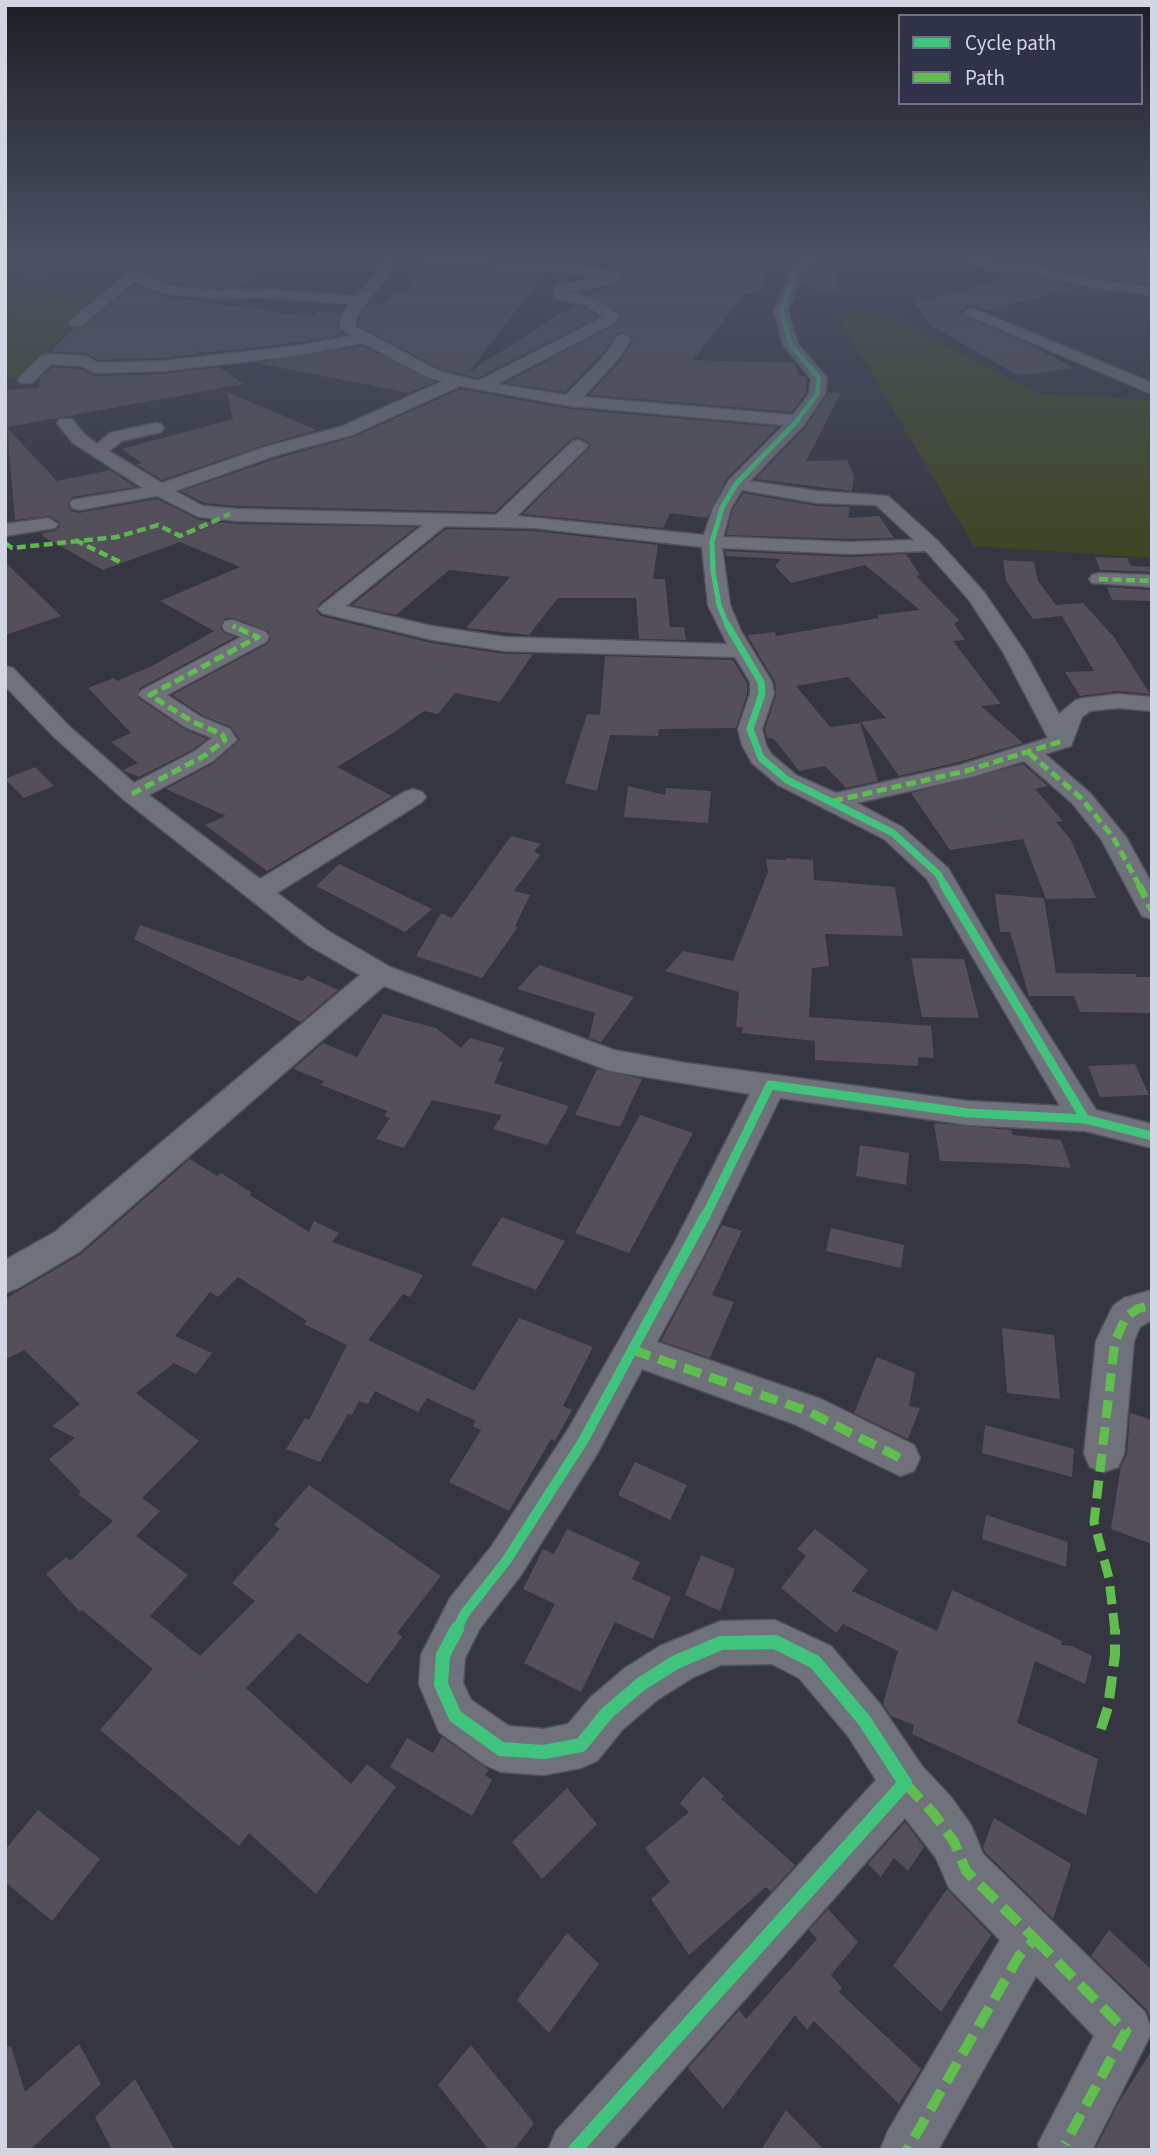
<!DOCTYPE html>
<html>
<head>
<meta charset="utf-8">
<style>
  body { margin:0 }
  #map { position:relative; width:1157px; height:2155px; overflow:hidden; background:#353642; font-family:"Source Sans 3",sans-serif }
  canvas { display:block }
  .frame { position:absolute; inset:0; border:7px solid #d2d5e2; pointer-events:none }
  .legend { position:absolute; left:898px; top:14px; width:245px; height:91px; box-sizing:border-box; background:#2f3248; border:2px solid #707386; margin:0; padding:9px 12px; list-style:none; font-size:21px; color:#d2d5e2 }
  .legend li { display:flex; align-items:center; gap:14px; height:35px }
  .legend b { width:35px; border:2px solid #707386 }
</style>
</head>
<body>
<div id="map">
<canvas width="1157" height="2155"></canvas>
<div class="frame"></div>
<ul class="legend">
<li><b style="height:9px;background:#40c37c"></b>Cycle path</li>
<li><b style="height:9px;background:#5fbe4e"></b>Path</li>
</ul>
</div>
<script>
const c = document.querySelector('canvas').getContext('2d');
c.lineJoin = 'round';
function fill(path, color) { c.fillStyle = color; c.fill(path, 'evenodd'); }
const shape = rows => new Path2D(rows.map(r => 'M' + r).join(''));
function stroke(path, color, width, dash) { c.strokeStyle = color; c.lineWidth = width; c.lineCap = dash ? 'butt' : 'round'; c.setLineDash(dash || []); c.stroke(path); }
fill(shape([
  [36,259,92,259,19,282],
  [9,289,82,294,172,311,99,330,62,330,65,332,25,378,5,378,5,316,24,320,5,314,5,290],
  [836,313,892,317,1037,393,1152,400,1152,558,974,546]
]), '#3d4622');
fill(shape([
  [601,259,797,259,787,272,767,259,761,291,758,291,757,294,745,293,693,360,795,363,798,375,806,377,806,393,792,412,589,395,621,360,633,340,632,337,622,332,616,335,603,353,565,392,505,383,616,324,620,313,590,295,624,278,623,270,608,268],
  [817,259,833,259,838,290,821,293,802,281,805,272],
  [995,259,1152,259,1152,284,1089,276,1025,260],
  [168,260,198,260,262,269,252,275,257,275,235,288,220,288,165,282,151,275],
  [443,267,545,273,469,372,574,305,585,307,598,317,478,378,440,369,358,325,359,317,369,304,382,305,393,292,405,292,417,273,440,273],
  [1008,274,1024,274,1077,287,987,311,973,306,966,306,963,311,965,316,1035,347,1073,368,1019,376,930,325,915,302,1016,276],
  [139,286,161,296,312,317,318,311,340,313,337,329,344,335,295,343,206,353,196,351,200,354,162,358,99,360,86,353,51,352,72,329,83,328,129,289],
  [363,346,435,382,409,393,257,363],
  [52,367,81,369,94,376,162,374,219,367,244,384,7,427,5,390,39,388,40,378],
  [460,389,570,409,778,427,727,478,707,518,670,513,663,528,523,514,590,447,589,443,579,437,571,439,495,512,237,506,204,503,181,491,278,458,353,437],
  [227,392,317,430,264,445,162,480,136,464,142,463,122,449,233,419],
  [828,392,841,393,806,461,847,460,854,476,852,491,755,479,806,427],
  [7,428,57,481,110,470,136,487,72,497,68,505,71,511,78,513,157,499,199,520,237,524,416,527,320,603,316,611,321,616,432,643,505,654,533,654,500,702,455,693,438,714,424,711,396,731,337,767,392,796,267,871,205,825,226,816,166,789,214,763,240,740,231,727,202,715,172,695,267,644,271,638,268,631,234,618,225,618,220,627,224,633,235,637,140,688,137,697,184,729,207,739,194,749,139,777,123,770,138,763,111,742,131,733,88,688,114,678,117,681,152,666,214,631,160,601,240,567,180,542,103,570,44,537,41,533,55,531,60,526,59,522,49,516,15,520],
  [743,493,817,506,850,507,848,518,879,516,894,538,850,539,726,535,733,509],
  [446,529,534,531,658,545,653,579,665,579,670,627,684,627,686,640,639,639,636,598,558,598,529,635,466,628,510,577,449,570,396,615,352,605],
  [725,551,850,557,906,554,920,575,916,576,959,620,954,624,965,640,953,641,1001,704,981,706,1023,743,959,762,899,776,861,722,886,718,848,677,796,686,830,727,860,723,878,781,846,788,825,766,799,771,774,739,767,738,765,729,776,695,775,682,747,635,775,632,776,636,879,618,877,615,920,610,865,565,791,583,775,566,781,559,726,556],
  [1095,557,1127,558,1131,566,1152,567,1152,572,1100,570],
  [1003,560,1034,562,1038,581,1056,605,1083,603,1114,637,1150,694,1118,691,1080,696,1065,672,1094,671,1062,616,1033,619,1006,581],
  [5,562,61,616,5,635],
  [1107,587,1152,590,1152,601,1112,600],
  [605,656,733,660,747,683,747,694,736,728,659,729,658,736,610,735,597,791,565,783,587,714,600,715],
  [1023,764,1048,786,1035,789,1063,821,1056,822,1071,840,1096,898,1046,899,1023,839,950,850,911,793],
  [35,767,54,786,24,798,5,779],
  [628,786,665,795,666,788,711,791,708,823,624,817],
  [511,836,541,844,534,851,540,855,514,891,530,895,515,926,518,927,482,978,416,956,441,913,452,918],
  [785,858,813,860,814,880,895,887,903,936,825,934,829,966,812,968,809,1017,931,1026,934,1058,918,1057,918,1066,815,1060,815,1041,742,1033,743,1027,736,1027,739,992,665,971,683,951,733,961,768,872,766,859,786,860],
  [339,864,432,909,405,932,316,886],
  [995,894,1044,898,1056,973,1136,974,1136,977,1152,977,1152,1013,1080,1012,1074,996,1029,996,1010,932,1000,932],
  [140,925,302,981,308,976,338,990,301,1022,134,939],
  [911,958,964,959,979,1018,922,1017],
  [539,965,586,981,634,997,601,1042,589,1038,595,1013,517,989],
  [383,1014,436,1028,461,1048,470,1038,505,1048,498,1061,503,1062,494,1083,569,1106,547,1145,493,1129,502,1115,432,1100,404,1148,376,1139,390,1118,384,1116,388,1111,321,1085,324,1081,293,1069,323,1043,357,1057],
  [1135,1064,1149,1095,1100,1097,1088,1066],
  [597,1069,642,1079,620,1127,575,1115],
  [640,1115,693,1133,629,1253,575,1233],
  [934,1123,1011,1130,1013,1135,1061,1140,1071,1168,1025,1164,940,1161],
  [860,1145,909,1153,906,1185,856,1176],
  [190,1159,217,1176,221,1173,252,1193,250,1195,309,1232,314,1221,339,1233,332,1242,423,1275,410,1297,403,1294,368,1340,474,1391,519,1318,593,1347,563,1406,572,1410,555,1441,551,1439,509,1511,449,1482,481,1430,473,1426,476,1421,427,1398,418,1412,375,1391,368,1404,359,1401,352,1415,348,1414,320,1462,286,1449,305,1418,309,1420,347,1345,304,1324,307,1321,238,1277,218,1297,210,1292,175,1336,212,1353,196,1374,174,1363,136,1393,199,1441,142,1498,160,1511,136,1536,188,1575,150,1616,200,1656,255,1601,232,1583,280,1529,274,1525,309,1485,441,1576,397,1633,402,1637,367,1684,299,1633,246,1688,351,1784,367,1764,396,1787,316,1894,249,1833,239,1846,100,1730,153,1669,82,1610,80,1612,46,1574,66,1557,70,1561,113,1521,78,1494,81,1492,49,1459,75,1438,52,1426,80,1404,24,1350,5,1360,5,1299,81,1254],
  [502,1217,565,1241,536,1290,471,1265],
  [722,1225,742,1231,712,1295,734,1302,710,1358,661,1341],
  [831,1228,904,1245,901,1268,826,1251],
  [1002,1328,1054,1335,1060,1399,1007,1393],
  [877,1357,915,1373,909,1406,920,1408,908,1439,854,1413],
  [1130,1413,1152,1420,1152,1544,1111,1529,1121,1466,1127,1454],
  [985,1425,1074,1449,1072,1477,982,1453],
  [635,1462,687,1485,670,1520,618,1495],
  [986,1515,1068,1542,1066,1567,982,1539],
  [567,1529,640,1562,632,1579,671,1597,653,1639,615,1622,581,1692,524,1663,555,1604,523,1589,543,1549,554,1554],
  [815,1529,868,1570,852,1591,937,1631,952,1590,1062,1641,1061,1645,1072,1646,1092,1656,1085,1684,1035,1661,1017,1723,1098,1759,1086,1815,912,1734,914,1725,891,1716,883,1704,898,1651,843,1624,836,1633,781,1588,806,1556,797,1549],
  [701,1555,735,1569,720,1611,685,1595],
  [442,1737,489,1770,485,1775,492,1780,472,1816,390,1767,407,1738,433,1753],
  [703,1776,724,1796,721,1799,795,1865,771,1892,766,1887,689,1955,651,1899,670,1882,645,1848,689,1812,680,1803],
  [567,1788,597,1824,542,1879,512,1842],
  [38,1810,100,1859,52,1921,5,1882,5,1850],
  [994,1818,1071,1864,1053,1919,985,1852,983,1847],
  [905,1822,924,1847,908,1871,894,1858,881,1877,868,1864],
  [947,1889,991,1935,941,2012,893,1966],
  [828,1909,858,1942,831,1975,842,1988,839,1992,921,2069,899,2104,814,2021,807,2030,795,2015,723,2109,688,2068,739,2010,746,2019,817,1939,809,1930],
  [1109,1930,1152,1970,1152,2023,1147,2010,1091,1956],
  [567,1933,599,1964,549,2033,517,2000],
  [79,2044,101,2084,30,2150,5,2150,5,2047,11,2046,25,2092],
  [471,2045,534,2123,514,2150,489,2150,438,2085],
  [1152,2050,1152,2150,1095,2150,1119,2102],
  [135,2079,175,2150,112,2150,95,2117],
  [786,2110,824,2150,761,2150]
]), '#544f58');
const minor = shape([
  [382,259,394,259,392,271,356,316,355,326,439,371,478,381,603,317,586,305,555,298,552,289,559,285,601,277,554,271,427,263,421,259,554,263,621,272,621,278,608,285,567,292,596,299,619,315,614,323,497,384,566,395,605,355,618,336,623,334,631,339,619,358,583,397,793,415,809,394,811,379,783,345,774,311,792,266,801,259,815,259,803,271,788,311,798,344,827,378,825,394,804,425,750,481,817,491,888,496,938,541,984,592,1025,652,1059,714,1076,700,1084,698,1118,694,1152,697,1152,711,1118,708,1090,711,1082,717,1071,746,1045,754,1090,793,1126,837,1152,884,1152,919,1142,916,1101,839,1072,803,1024,761,975,776,857,803,902,827,948,868,1001,959,1096,1110,1152,1124,1152,1148,1085,1131,968,1125,780,1098,706,1251,657,1342,821,1399,914,1445,920,1458,914,1471,900,1476,794,1424,642,1369,597,1454,521,1575,480,1628,465,1658,463,1683,471,1700,509,1726,544,1729,568,1724,591,1697,625,1668,660,1646,721,1621,775,1620,831,1646,880,1704,922,1766,951,1797,971,1825,983,1854,1145,2012,1152,2032,1092,2150,1040,2150,1038,2144,1094,2036,1036,1976,938,2150,880,2150,888,2131,1000,1940,949,1888,936,1858,905,1818,612,2150,548,2150,556,2131,876,1780,848,1736,799,1678,772,1664,721,1665,692,1678,657,1700,623,1729,597,1761,581,1768,544,1775,501,1772,485,1765,439,1732,419,1684,421,1655,450,1598,491,1547,569,1428,675,1242,750,1094,610,1071,384,986,79,1252,18,1288,5,1293,5,1260,55,1232,360,975,308,945,123,799,54,737,5,686,5,666,13,668,70,727,134,783,195,751,212,738,185,727,138,695,142,690,241,637,225,631,222,626,225,621,233,620,266,632,269,637,266,642,167,695,201,717,230,729,237,740,213,761,149,795,260,879,404,792,413,789,422,792,426,797,422,802,277,893,328,931,390,967,614,1050,686,1063,968,1101,1060,1106,927,879,884,839,778,785,752,763,742,745,738,729,750,694,750,682,735,657,505,651,432,640,322,613,318,609,322,605,423,525,237,521,199,517,157,496,79,510,72,508,70,504,72,500,143,488,73,443,57,423,60,419,72,419,85,435,97,444,110,433,155,423,161,424,164,428,161,432,122,441,109,451,162,483,265,447,340,427,443,381,427,377,363,343,295,356,162,371,94,373,82,366,51,364,32,383,20,383,18,380,20,377,41,356,47,354,86,356,98,363,162,361,295,346,351,336,339,328,342,315,350,304,255,297,220,299,161,293,135,281,81,326,71,326,69,323,71,320,129,272,139,272,164,285,220,291,255,289,357,296,378,270,382,259],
  [460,386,570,406,784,425,729,480,713,508,704,535,517,516,585,449,588,445,579,440,573,441,496,515,237,509,203,506,175,491,277,455,352,435,460,386],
  [742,490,817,503,876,505,914,540,850,542,723,537,731,508,742,490],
  [445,526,534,528,702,547,708,605,727,644,505,637,432,626,346,606,445,526],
  [722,548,850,554,926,551,969,600,1003,652,1048,738,960,765,836,793,796,775,771,754,766,745,762,729,774,694,772,682,741,631,730,605,722,548],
  [958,259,1024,263,1089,279,1152,287,1152,295,1089,287,1024,271,991,271,958,259],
  [972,308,1152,383,1152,394,967,315,965,312,967,309,972,308],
  [48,518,58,524,55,528,5,536,5,524,48,518],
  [1099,573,1152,575,1152,587,1092,583,1089,579,1092,575,1099,573],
  [1152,1290,1152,1320,1140,1327,1134,1341,1124,1454,1118,1467,1104,1472,1090,1467,1084,1454,1096,1341,1113,1306,1124,1298,1152,1290]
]);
stroke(minor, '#52525d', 3);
fill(minor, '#70727b');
stroke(shape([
  [75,540,122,563],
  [5,543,12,548,117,537,158,525,180,536,230,514],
  [1099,579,1152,581],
  [233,626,236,627]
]), '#5fbe4e', 4.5, [9, 4.5]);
stroke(shape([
  [1029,753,1081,798,1113,837,1140,887],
  [132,794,204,756,225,740,222,734,193,722,150,695,258,637,233,626],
  [833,801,966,771,1062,741]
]), '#5fbe4e', 5, [10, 5]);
stroke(shape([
  [1139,885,1152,910]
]), '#5fbe4e', 7, [14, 7]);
stroke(shape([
  [633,1350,807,1411,900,1458],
  [1115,1631,1109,1578,1094,1522,1115,1341,1126,1317,1137,1309,1152,1305]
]), '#5fbe4e', 9, [18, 9]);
stroke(shape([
  [1101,1729,1108,1707,1115,1655,1115,1629],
  [905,1783,934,1814,954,1842,966,1871,1035,1939,1019,1956,907,2150],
  [1035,1939,1126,2031,1065,2144]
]), '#5fbe4e', 10, [22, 10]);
stroke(shape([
  [796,422,817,394,819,378,791,345,781,311,797,269,809,259]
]), '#40c37c', 4.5);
stroke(shape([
  [728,627,719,605,713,571,712,542,722,508,736,484,798,420]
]), '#40c37c', 5);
stroke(shape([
  [728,626,761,682,762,694,750,729,761,758,787,780,893,833,938,874,945,887]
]), '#40c37c', 7);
stroke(shape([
  [944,885,1085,1119],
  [706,1215,770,1085,968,1113,1085,1119,1152,1136]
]), '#40c37c', 9);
stroke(shape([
  [456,1631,465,1613,506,1561,583,1441,706,1214]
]), '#40c37c', 10);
stroke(shape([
  [457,1629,443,1655,441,1684,455,1716,501,1749,544,1752,581,1745,607,1713,641,1684,676,1662,721,1643,775,1642,815,1662,864,1720,905,1783,575,2150]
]), '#40c37c', 14);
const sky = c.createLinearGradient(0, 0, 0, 560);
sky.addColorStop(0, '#1d1e24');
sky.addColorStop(0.46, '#4b5265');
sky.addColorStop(1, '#4b526500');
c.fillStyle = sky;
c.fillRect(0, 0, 1157, 560);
</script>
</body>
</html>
